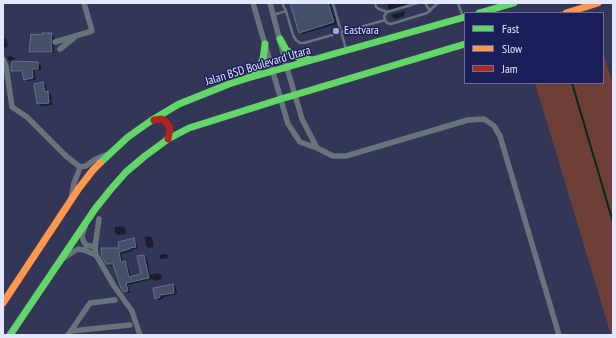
<!DOCTYPE html>
<html>
<head>
<meta charset="utf-8">
<style>
  body { margin:0 }
  #map { position:relative; width:616px; height:338px; overflow:hidden; background:#333657; font-family:"PT Sans Narrow",sans-serif }
  canvas { display:block }
  .frame { position:absolute; inset:0; border:4px solid #e3e8ff; pointer-events:none }
  .legend { position:absolute; left:464px; top:12px; width:140px; height:72px; box-sizing:border-box; background:#1c1e5a; border:1px solid #6c6f9c; margin:0; padding:5px 7px; list-style:none; font-size:12px; color:#e3e8ff }
  .legend li { display:flex; align-items:center; gap:8px; height:20px }
  .legend b { width:20px; border:1px solid #6c6f9c }
</style>
</head>
<body>
<div id="map">
<canvas width="616" height="338"></canvas>
<div class="frame"></div>
<ul class="legend">
<li><b style="height:5px;background:#63d668"></b>Fast</li>
<li><b style="height:5px;background:#ff974d"></b>Slow</li>
<li><b style="height:5px;background:#b3261e"></b>Jam</li>
</ul>
</div>
<script>
const c = document.querySelector('canvas').getContext('2d');
c.lineJoin = 'round';
function fill(path, color) { c.fillStyle = color; c.fill(path, 'evenodd'); }
const shape = rows => new Path2D(rows.map(r => 'M' + r).join(''));
function stroke(path, color, width, dash) { c.strokeStyle = color; c.lineWidth = width; c.lineCap = dash ? 'butt' : 'round'; c.setLineDash(dash || []); c.stroke(path); }
function label(font, color, halo, rows, align = 'center') {
  c.font = font + ' "PT Sans Narrow",sans-serif'; c.lineWidth = 3; c.setLineDash([]); c.textBaseline = 'middle'; c.strokeStyle = halo; c.fillStyle = color; for (const [text, x, y, turn = 0] of rows) {
    c.save(); c.translate(x, y); c.rotate((+turn || 0) * Math.PI / 180); c.textAlign = isNaN(turn) ? turn : align; if (halo) c.strokeText(text, 0, 0); c.fillText(text, 0, 0); c.restore();
  }
}
fill(shape([
  [603,52,613,85,613,335,611,335,535,83,603,83]
]), '#6d3f37');
fill(shape([
  [291,3,330,3,337,24,303,34,300,32],
  [389,3,405,3,407,6,391,10,387,8],
  [404,11,405,11,404,16,395,19,391,15],
  [51,34,54,36,54,53,33,53,30,51,43,37],
  [4,38,7,40,8,47,3,48,3,39],
  [11,56,15,58,15,62,38,63,41,65,41,70,34,70,36,80,27,81,24,80,23,72,16,72,12,70,13,63,9,61,7,57],
  [42,83,46,85,47,92,51,94,52,105,41,106,38,104],
  [122,226,125,228,126,234,118,235,115,233,115,227],
  [149,236,152,238,154,247,149,248,146,246,145,237],
  [133,240,136,241,138,248,132,250,132,251,121,254,123,262,127,264,131,277,142,274,144,256,147,258,150,275,158,273,161,275,162,279,156,281,152,279,128,285,130,293,128,293,125,292,115,265,110,266,107,264,120,249],
  [166,254,167,254,168,258,161,259,160,258,160,255],
  [173,285,176,287,177,294,163,297,163,299,159,300,155,298]
]), '#0007');
stroke(shape([
  [572,83,613,222]
]), '#052b19', 2);
const building = shape([
  [290,3,328,3,334,22,299,33,290,3],
  [42,33,52,33,51,41,52,52,29,52,31,34,42,35,42,33],
  [12,61,38,62,38,69,32,69,33,78,24,80,22,71,11,71,12,61],
  [43,82,45,92,48,91,49,103,37,104,34,84,43,82],
  [134,238,136,247,130,248,130,249,119,252,121,262,125,261,129,277,141,274,137,256,144,255,149,278,126,283,128,291,124,292,121,288,113,264,106,264,102,257,101,248,119,248,118,242,134,238],
  [173,284,174,293,160,295,160,297,155,299,153,288,173,284]
]);
fill(building, '#454f69');
stroke(building, '#65708b', 1);
stroke(shape([
  [282,3,286,11,293,35,296,40,300,43,304,43,385,20],
  [333,3,346,49],
  [375,3,376,7,379,9,387,12],
  [418,3,387,12,384,16,385,20,387,23,391,24,427,13,438,3],
  [425,3,430,11],
  [458,3,463,17],
  [273,15,286,11]
]), '#68747c', 2.5);
stroke(shape([
  [253,3,288,124,300,142,317,148,333,156,346,156,468,120,484,119,494,126,500,136,559,335],
  [270,3,287,68,302,119,317,148],
  [55,42,92,31,84,3],
  [60,49,74,38],
  [3,59,6,66,12,107,27,117,66,156,80,167],
  [71,199,74,183,78,173,80,167,86,166,94,160,108,154],
  [99,219,95,247,96,255,114,286,132,311,140,335],
  [85,227,82,235,83,240,86,245,95,247],
  [64,258,73,252,78,249,84,250,96,255],
  [71,331,130,325],
  [68,335,90,303,115,300]
]), '#68747c', 5.5);
stroke(shape([
  [479,13,514,3],
  [280,39,286,50,298,57,311,60],
  [249,77,259,68,263,59,265,44],
  [100,163,128,137,152,120,179,104,229,84,248,78,465,17],
  [10,335,95,209,111,189,126,172,145,156,168,139,189,128,281,99,465,44]
]), '#63d668', 7);
stroke(shape([
  [566,13,598,3],
  [3,303,79,188,93,170,100,163]
]), '#ff974d', 7);
stroke(shape([
  [154,120,162,119,166,122,170,128,168,139]
]), '#b3261e', 7);
for (const [x, y, r, color] of [
  [336,31,4,"#a5aac4"]
]) { const dot = new Path2D(); dot.arc(x, y, r, 0, 2 * Math.PI); c.fillStyle = color; c.fill(dot); stroke(dot, '#1c1e5a', 1.5); }
label('12px', '#e3e8ff', '#1c1e5a', [
  ["Eastvara",344,31]
], 'left');
label('12px', '#e3e8ff', '#1c1e5a', [
  ["Jalan BSD Boulevard Utara",258,66,-17]
]);
</script>
</body>
</html>
